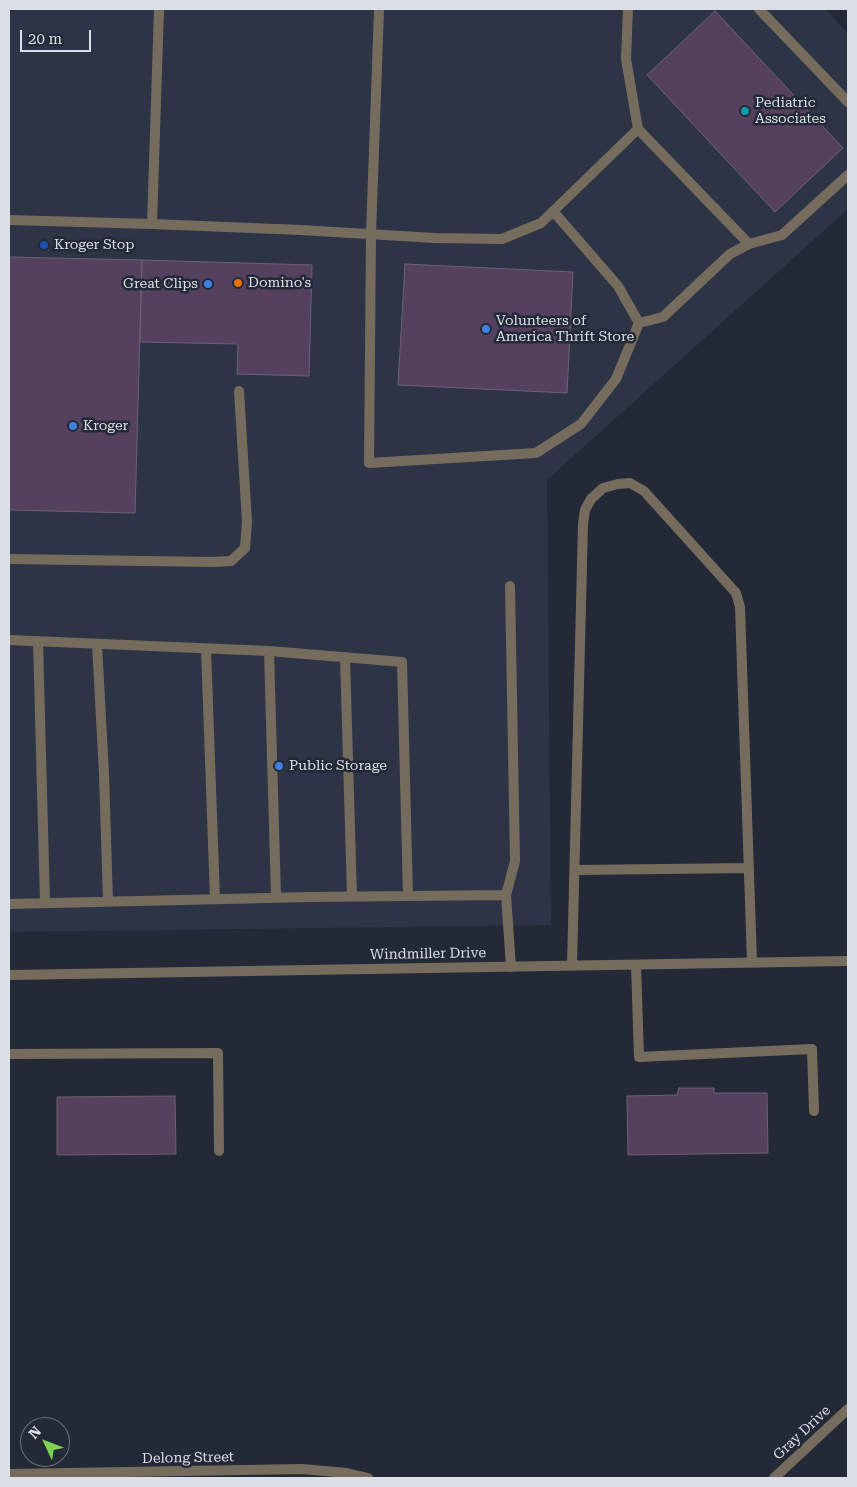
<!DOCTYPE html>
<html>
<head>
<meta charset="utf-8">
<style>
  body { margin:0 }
  #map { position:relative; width:857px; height:1487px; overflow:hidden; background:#232936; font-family:"Roboto Serif",serif }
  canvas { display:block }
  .frame { position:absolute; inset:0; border:10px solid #dbdfe7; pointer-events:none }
  .north { position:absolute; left:20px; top:1417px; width:50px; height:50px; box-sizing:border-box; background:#232936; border:1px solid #6d727d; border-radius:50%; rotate:313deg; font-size:14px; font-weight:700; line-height:20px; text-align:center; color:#dbdfe7 }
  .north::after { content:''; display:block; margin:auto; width:18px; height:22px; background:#7ed153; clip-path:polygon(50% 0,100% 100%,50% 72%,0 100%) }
  .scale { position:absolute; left:20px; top:30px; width:71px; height:22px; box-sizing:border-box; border:2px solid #dbdfe7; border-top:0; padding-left:6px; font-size:15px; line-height:18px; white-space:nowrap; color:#dbdfe7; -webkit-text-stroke:4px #232936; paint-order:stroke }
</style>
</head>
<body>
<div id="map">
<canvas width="857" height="1487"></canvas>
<div class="frame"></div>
<div class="north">N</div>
<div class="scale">20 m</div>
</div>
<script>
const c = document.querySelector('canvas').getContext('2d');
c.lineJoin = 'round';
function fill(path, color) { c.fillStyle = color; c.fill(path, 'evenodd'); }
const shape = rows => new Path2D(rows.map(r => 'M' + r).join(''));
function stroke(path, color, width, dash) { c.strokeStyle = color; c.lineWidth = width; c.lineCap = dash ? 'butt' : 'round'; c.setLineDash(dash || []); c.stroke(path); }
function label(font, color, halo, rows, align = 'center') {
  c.font = font + ' "Roboto Serif",serif'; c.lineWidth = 5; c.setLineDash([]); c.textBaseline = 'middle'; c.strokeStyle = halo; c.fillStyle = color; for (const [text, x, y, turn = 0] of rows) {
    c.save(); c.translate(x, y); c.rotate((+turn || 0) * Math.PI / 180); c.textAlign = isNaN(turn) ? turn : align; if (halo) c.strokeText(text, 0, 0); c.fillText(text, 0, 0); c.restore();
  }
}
fill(shape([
  [9,9,826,9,848,34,848,209,547,480,551,925,9,932]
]), '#2c3445');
const building = shape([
  [715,11,843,148,775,212,647,75,715,11],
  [9,257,142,260,135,513,9,510,9,257],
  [142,260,312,265,309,376,237,374,238,344,140,342,142,260],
  [405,264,573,272,567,393,398,385,405,264],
  [679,1088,714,1088,714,1093,767,1093,768,1153,628,1155,627,1096,677,1095,679,1088],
  [175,1096,176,1154,57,1155,57,1097,175,1096]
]);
fill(building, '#55415e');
stroke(building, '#6c6270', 1);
stroke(shape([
  [379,9,371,234,369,463,536,453,581,424,616,379,639,323,618,286,553,211],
  [759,9,848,102],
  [638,129,749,244],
  [9,220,152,224,159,9],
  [152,224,301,230,435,238,502,239,541,223,638,129,626,59,628,9],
  [639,323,663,317,730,254,749,244,782,235,848,175],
  [9,559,212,562,231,561,245,548,247,522,239,391],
  [9,640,269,651,402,662,408,896],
  [38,641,45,903],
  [97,644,104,774,108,901],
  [206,649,215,899],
  [269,651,276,897],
  [345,657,352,896],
  [575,870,749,868],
  [506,895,515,861,510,586],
  [9,904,311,897,506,895,511,967],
  [572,965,583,524,585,510,591,499,603,488,618,484,630,483,644,491,736,593,740,607,752,962],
  [636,965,639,1057,812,1049,814,1111],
  [9,1054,218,1053,219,1151]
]), '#766c5e', 10);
stroke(shape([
  [9,975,848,961],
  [9,1474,302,1469,347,1473,368,1478],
  [774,1478,848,1409]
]), '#766c5e', 10);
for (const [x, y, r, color] of [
  [745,111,5,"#0f9aa8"],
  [44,245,5,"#1a4fb4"],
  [238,283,5,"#e8710a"],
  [208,284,5,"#3f7fe0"],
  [486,329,5,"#3f7fe0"],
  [73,426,5,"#3f7fe0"],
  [279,766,5,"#3f7fe0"]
]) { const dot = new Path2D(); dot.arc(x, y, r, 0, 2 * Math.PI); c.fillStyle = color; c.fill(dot); stroke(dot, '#232936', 2); }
label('14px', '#dbdfe7', '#232936', [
  ["Pediatric",755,103],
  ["Associates",755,119],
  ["Kroger Stop",54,245],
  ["Domino's",248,283],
  ["Great Clips",198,284,"right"],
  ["Volunteers of",496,321],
  ["America Thrift Store",496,337],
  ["Kroger",83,426],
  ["Public Storage",289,766]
], 'left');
label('14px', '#dbdfe7', '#232936', [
  ["Windmiller Drive",428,954,-1],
  ["Gray Drive",802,1433,-43],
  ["Delong Street",188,1458,-1]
]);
</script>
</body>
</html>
